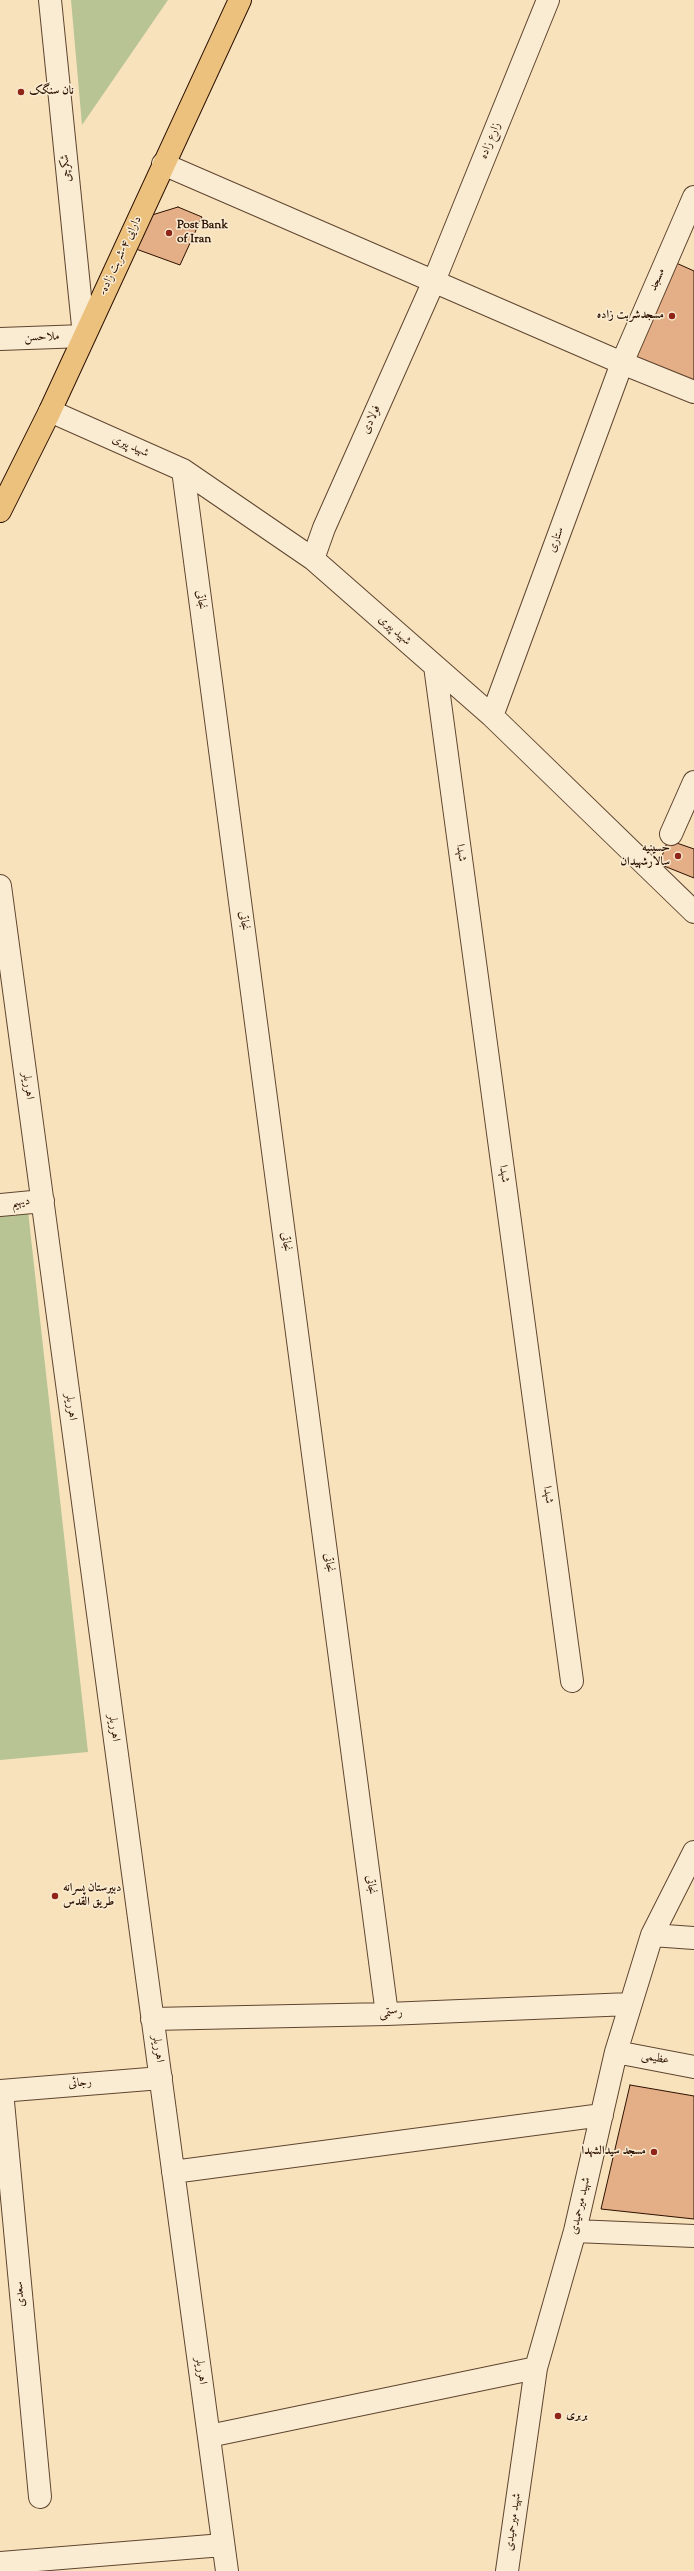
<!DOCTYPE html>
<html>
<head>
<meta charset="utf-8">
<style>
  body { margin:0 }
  canvas { display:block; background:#f8e2bb }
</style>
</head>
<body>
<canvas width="694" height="2571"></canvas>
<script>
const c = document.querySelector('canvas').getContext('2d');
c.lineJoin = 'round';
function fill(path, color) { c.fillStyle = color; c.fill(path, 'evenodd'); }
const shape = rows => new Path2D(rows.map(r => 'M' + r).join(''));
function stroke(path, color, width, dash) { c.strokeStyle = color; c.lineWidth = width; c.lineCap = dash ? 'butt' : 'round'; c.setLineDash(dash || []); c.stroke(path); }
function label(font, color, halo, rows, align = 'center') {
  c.font = font + ' "Sorts Mill Goudy",Amiri,serif'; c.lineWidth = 3; c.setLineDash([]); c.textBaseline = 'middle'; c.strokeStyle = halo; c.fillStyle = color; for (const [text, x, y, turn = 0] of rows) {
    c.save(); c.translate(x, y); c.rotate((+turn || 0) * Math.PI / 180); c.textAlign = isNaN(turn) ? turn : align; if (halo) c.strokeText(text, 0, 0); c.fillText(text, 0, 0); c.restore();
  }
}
fill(shape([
  [71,0,168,0,82,125],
  [28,1211,88,1752,0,1760,0,1213]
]), '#b8c494');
const building = shape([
  [178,207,202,217,180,265,136,249,152,215,178,207],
  [674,262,694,271,694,386,632,361,674,262],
  [668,840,694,849,694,878,659,864,668,840],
  [630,2085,694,2096,694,2219,601,2209,630,2085]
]);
fill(building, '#e4ae87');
stroke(building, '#2c1100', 1);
const minor = shape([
  [163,164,622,363,694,392],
  [0,339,84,336,50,0],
  [50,411,183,470,313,559,492,716,694,912],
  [183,470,387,2014],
  [313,559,324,528,434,281,548,0],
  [435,666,572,1681],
  [492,716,622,363,694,197],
  [671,834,694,782],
  [0,886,227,2571],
  [0,1205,43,1201],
  [652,1935,694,1938],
  [152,2019,387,2014,630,2004],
  [616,2052,694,2067],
  [0,2091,161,2078],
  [2,2091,40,2497],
  [173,2172,602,2115],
  [575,2231,694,2236],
  [209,2436,536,2368],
  [0,2563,223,2545],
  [507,2571,536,2368,575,2231,616,2052,652,1935,694,1852]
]);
const major = shape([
  [0,511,50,411,240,0]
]);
stroke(minor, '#5f452f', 24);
stroke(major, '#2c1100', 24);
stroke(minor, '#faecd3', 22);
stroke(major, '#ecc17e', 22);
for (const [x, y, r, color] of [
  [21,92,4,"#8f2418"],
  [169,233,4,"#8f2418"],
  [672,316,4,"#8f2418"],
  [678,856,4,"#8f2418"],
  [55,1896,4,"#8f2418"],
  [654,2152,4,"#8f2418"],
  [558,2416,4,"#8f2418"]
]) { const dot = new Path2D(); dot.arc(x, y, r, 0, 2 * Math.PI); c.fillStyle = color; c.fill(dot); stroke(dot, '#faecd3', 1.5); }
label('bold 12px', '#2c1100', '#faecd3', [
  ["نان سنگک",29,92],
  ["Post Bank",177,226],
  ["of Iran",177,240],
  ["مسجدشربت زاده",664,316,"right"],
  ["حسینیه",670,849,"right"],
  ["سالارشهیدان",670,863,"right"],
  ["دبیرستان پسرانه",63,1889],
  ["طریق القدس",63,1903],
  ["مسجد سیدالشهدا",646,2152,"right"],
  ["بربری",566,2416]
], 'left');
label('12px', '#2c1100', '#faecd3', [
  ["زارع زاده",491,141,-68],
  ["شکرچی",67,168,-96],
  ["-دارایی ۴-شربت زاده",121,256,-65],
  ["مسجد",658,280,-67],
  ["ملاحسن",42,338,-2],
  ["فولادی",372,420,-66],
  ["شهید پیری",130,447,24],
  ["ستاری",557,540,-70],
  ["نجاتی",200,600,82],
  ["شهید پیری",394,631,41],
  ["شهدا",460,853,82],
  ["نجاتی",243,921,82],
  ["اهرریلر",27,1086,82],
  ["شهدا",503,1174,82],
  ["دیهیم",21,1203,-6],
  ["نجاتی",285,1242,82],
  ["اهرریلر",70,1407,82],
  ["شهدا",547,1495,82],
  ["نجاتی",328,1563,82],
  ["اهرریلر",113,1728,82],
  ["نجاتی",370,1885,82],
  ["رستمی",391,2014,-2],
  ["اهرریلر",157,2049,82],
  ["عظیمی",655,2059,11],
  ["رجائی",80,2084,-5],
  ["شهید میرحمیدی",581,2206,-77],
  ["سعدی",21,2294,-95],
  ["اهرریلر",200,2371,82],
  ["شهید میرحمیدی",514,2522,-82]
]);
</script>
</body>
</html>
